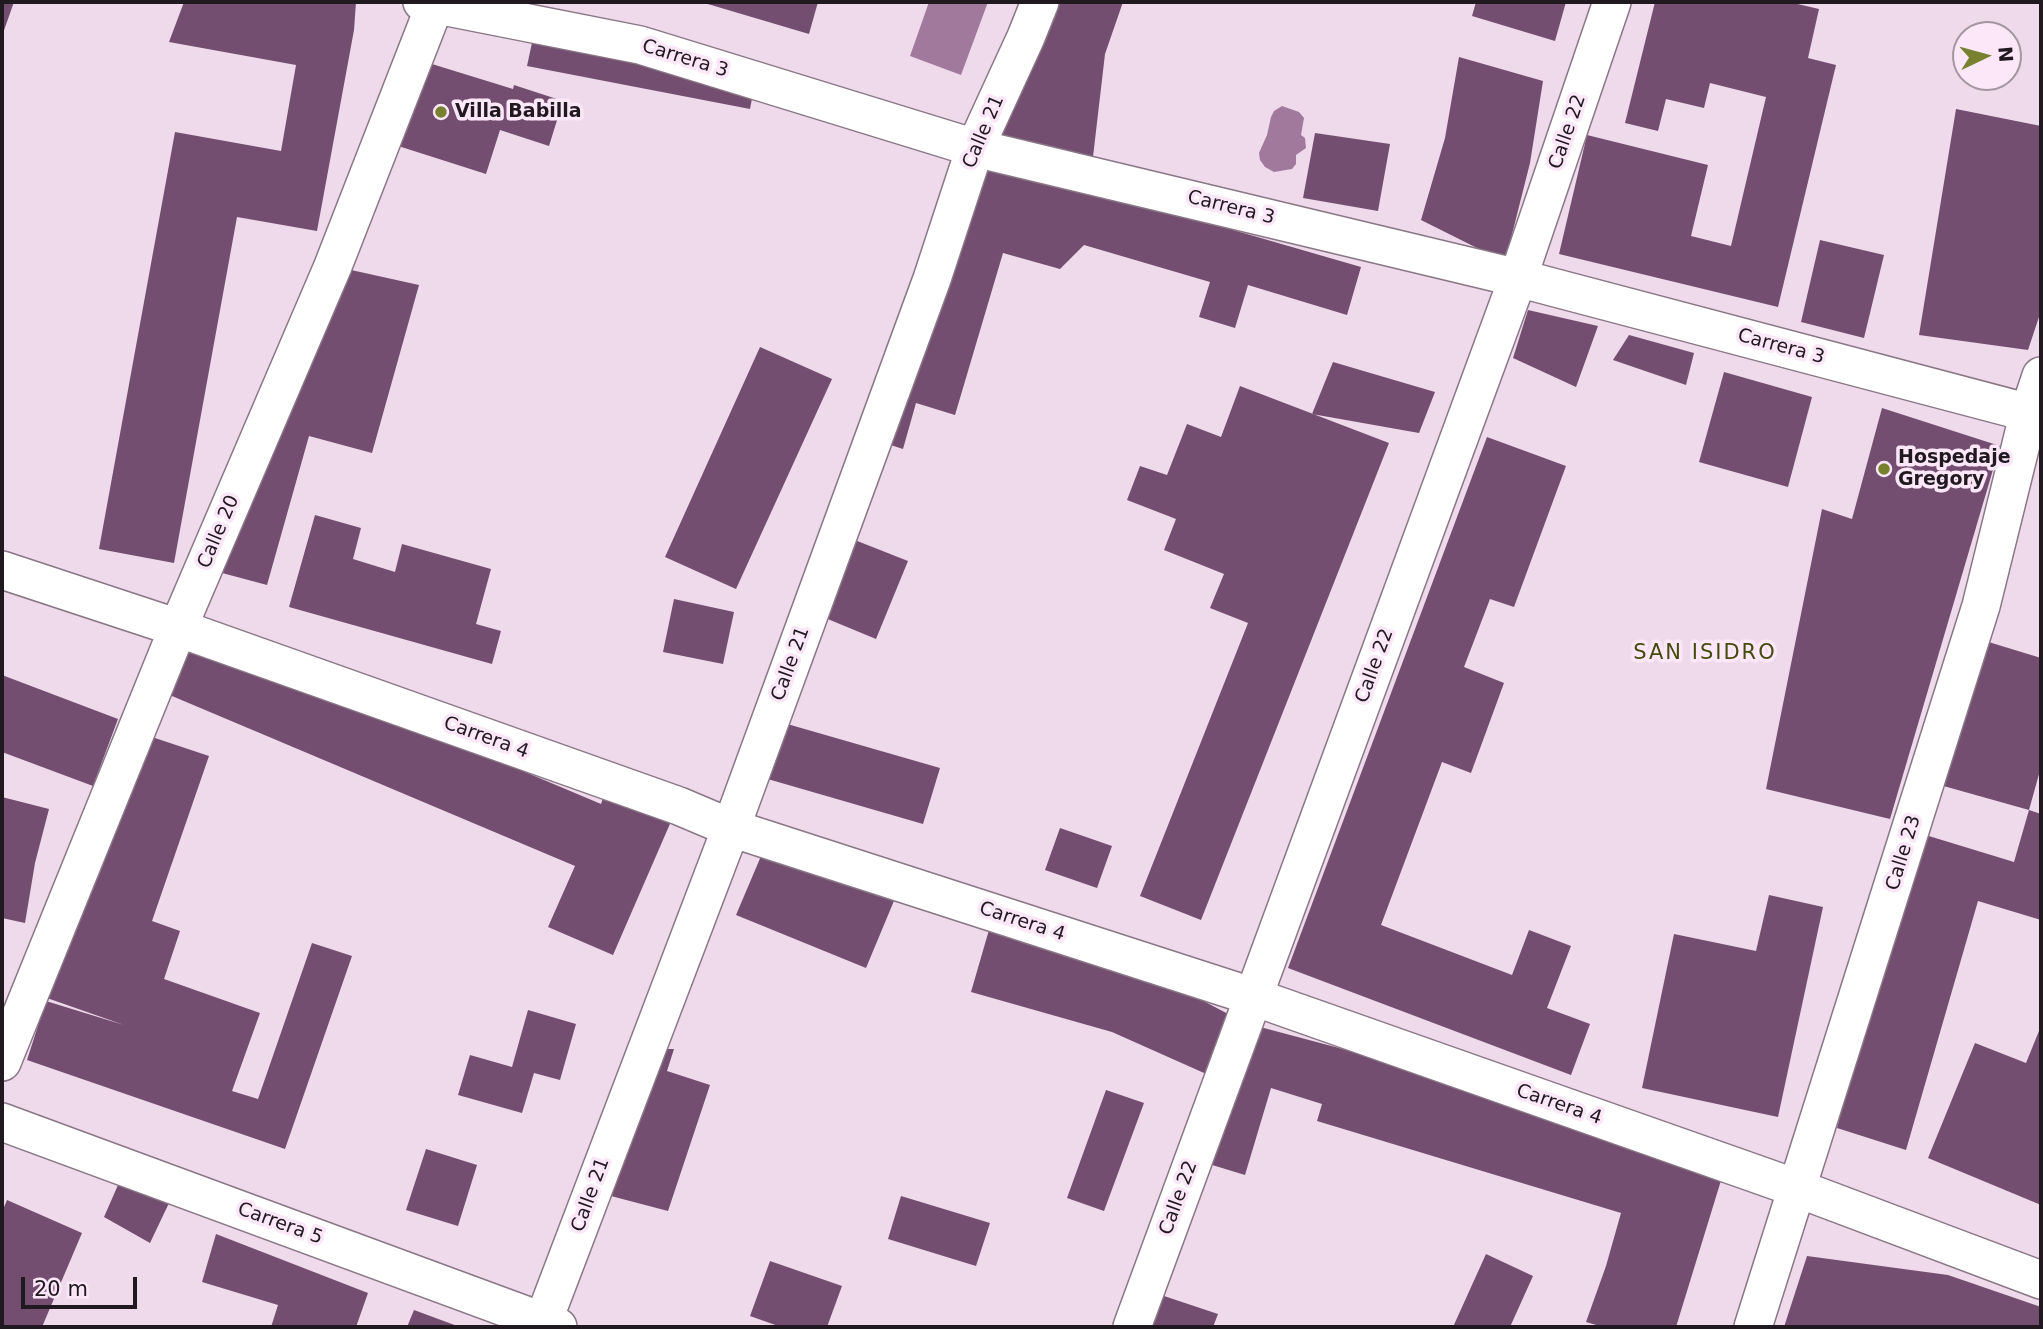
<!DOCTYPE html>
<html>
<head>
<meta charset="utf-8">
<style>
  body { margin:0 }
  #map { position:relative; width:2043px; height:1329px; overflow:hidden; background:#eedaeb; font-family:"DejaVu Sans",sans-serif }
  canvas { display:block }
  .frame { position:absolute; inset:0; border:4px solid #20191f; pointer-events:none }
  .north { position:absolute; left:1952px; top:21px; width:70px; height:70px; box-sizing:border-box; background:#fbe7f8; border:2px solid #a395a1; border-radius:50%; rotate:85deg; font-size:19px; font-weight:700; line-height:28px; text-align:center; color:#20191f }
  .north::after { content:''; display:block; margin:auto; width:24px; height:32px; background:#78822e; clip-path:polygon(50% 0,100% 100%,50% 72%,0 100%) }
  .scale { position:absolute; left:21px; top:1277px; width:116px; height:32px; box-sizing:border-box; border:4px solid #20191f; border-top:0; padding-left:9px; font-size:21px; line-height:24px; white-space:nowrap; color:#20191f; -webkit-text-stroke:5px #fbe7f8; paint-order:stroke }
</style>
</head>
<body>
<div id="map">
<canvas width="2043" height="1329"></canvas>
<div class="frame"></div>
<div class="north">N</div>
<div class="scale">20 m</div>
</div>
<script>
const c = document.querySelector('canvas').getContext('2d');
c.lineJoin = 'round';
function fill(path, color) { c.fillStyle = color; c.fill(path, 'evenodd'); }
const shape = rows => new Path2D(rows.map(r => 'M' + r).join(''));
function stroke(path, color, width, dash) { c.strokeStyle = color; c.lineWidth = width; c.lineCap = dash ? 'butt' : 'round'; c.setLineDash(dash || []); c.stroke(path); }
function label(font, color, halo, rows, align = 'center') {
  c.font = font + ' "DejaVu Sans",sans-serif'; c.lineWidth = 7; c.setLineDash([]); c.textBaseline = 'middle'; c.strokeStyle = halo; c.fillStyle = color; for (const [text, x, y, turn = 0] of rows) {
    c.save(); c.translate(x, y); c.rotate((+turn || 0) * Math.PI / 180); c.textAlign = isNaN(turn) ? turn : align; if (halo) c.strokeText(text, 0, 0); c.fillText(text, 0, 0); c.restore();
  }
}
fill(shape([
  [929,2,988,2,961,75,910,56],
  [1282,106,1299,112,1304,118,1301,135,1305,138,1306,148,1296,155,1296,164,1292,169,1274,172,1265,167,1260,160,1259,153,1267,135,1271,117,1274,111]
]), '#a1799c');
fill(shape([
  [2,2,14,2,2,36],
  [184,2,356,2,354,30,317,231,237,217,174,563,99,549,175,132,281,151,296,65,169,42],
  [701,2,818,2,809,34],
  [1040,2,1123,2,1105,54,1091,174,1164,210,1361,267,1347,315,1248,285,1235,328,1199,317,1210,282,1084,245,1060,269,1003,253,955,415,916,403,903,449,875,440],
  [1476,2,1566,2,1555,41,1472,16],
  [1655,2,1789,2,1819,9,1808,58,1836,65,1778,307,1559,254,1587,135,1708,165,1691,236,1731,246,1766,97,1710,83,1704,108,1666,99,1658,131,1625,123],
  [536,24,758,67,750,109,527,66],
  [1459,57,1543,81,1530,163,1505,262,1421,220,1445,138],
  [419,60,513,89,514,85,563,101,549,146,500,130,486,174,392,144],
  [1956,109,2041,126,2041,311,2028,350,1919,335],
  [1315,133,1390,144,1378,211,1303,198],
  [1820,240,1884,255,1864,338,1801,322],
  [333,266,419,285,372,453,309,436,267,585,211,570],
  [1528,310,1598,326,1576,387,1513,358],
  [1629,335,1694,353,1686,385,1613,360],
  [760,347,832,379,736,589,665,557],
  [1333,362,1435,392,1419,433,1312,414],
  [1724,372,1812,397,1788,487,1699,462],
  [1240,386,1389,443,1201,920,1140,896,1248,623,1210,608,1224,574,1164,550,1176,519,1127,500,1140,466,1167,475,1187,424,1221,437],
  [1882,408,2000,446,1890,819,1766,789,1822,509,1852,519],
  [1487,437,1566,466,1514,607,1490,599,1464,667,1504,683,1471,773,1442,762,1381,925,1512,975,1529,930,1571,946,1547,1008,1590,1024,1571,1075,1288,968],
  [315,515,361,528,353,559,395,572,402,544,491,569,476,624,501,631,492,664,289,607],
  [837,533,908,561,876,639,806,610],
  [674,599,734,612,723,664,663,652],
  [179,639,442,737,601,804,606,789,676,810,613,955,548,927,575,866,153,688],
  [1982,640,2041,658,2041,767,2029,810,1940,785],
  [2,675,118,719,93,786,2,752],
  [763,717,940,768,923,824,747,773],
  [140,733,209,756,152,921,180,931,164,979,260,1013,232,1091,258,1099,312,943,352,956,285,1149,27,1060,46,1001,124,1025,47,998],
  [2,797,49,809,35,863,25,923,2,918],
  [2029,810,2041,814,2041,920,1978,901,1906,1150,1837,1128,1867,1014,1919,833,2014,862],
  [1060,828,1112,846,1097,888,1045,870],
  [767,842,896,896,866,968,736,915],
  [1769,895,1823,907,1778,1117,1642,1088,1674,934,1756,951],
  [991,923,1132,963,1245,1023,1339,1048,1610,1130,1723,1174,1676,1327,1603,1327,1586,1322,1606,1266,1621,1213,1317,1121,1322,1104,1271,1088,1245,1175,1186,1157,1222,1081,1112,1032,971,992],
  [528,1010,576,1024,560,1080,534,1073,522,1113,458,1095,470,1055,512,1067],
  [2041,1026,2041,1205,1928,1158,1975,1043,2026,1063],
  [647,1049,674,1049,667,1071,710,1085,668,1211,592,1191],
  [1106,1090,1144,1103,1104,1211,1067,1198],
  [426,1149,477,1165,458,1226,406,1210],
  [118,1185,169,1203,150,1243,104,1217],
  [901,1196,990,1223,976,1266,888,1239],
  [7,1200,82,1233,42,1327,2,1327,2,1212],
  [216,1234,368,1293,356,1327,271,1327,278,1305,202,1282],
  [1486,1254,1533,1276,1510,1327,1453,1327],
  [1807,1256,1948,1275,2041,1307,2041,1322,2040,1327,1784,1327],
  [770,1261,842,1286,827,1327,781,1327,750,1316],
  [1161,1295,1218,1314,1213,1327,1150,1327],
  [414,1310,460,1327,407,1327]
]), '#744e70');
const minor = shape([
  [422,2,640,45,975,148,1518,278,2041,416],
  [2,570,178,628,679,806,731,828,1254,997,1799,1189,2041,1280],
  [2,1062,178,628,333,266,436,2],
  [2,1122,558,1327],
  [541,1327,731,828,932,279,975,148,1026,37,1040,2],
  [1132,1327,1518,278,1612,2],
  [1753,1327,1981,606,2029,412,2041,376]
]);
stroke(minor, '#897786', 40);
stroke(minor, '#fff', 37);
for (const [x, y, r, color] of [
  [441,112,7,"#78822e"],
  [1884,469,7,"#78822e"]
]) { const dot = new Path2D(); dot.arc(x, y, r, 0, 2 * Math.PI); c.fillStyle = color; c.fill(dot); stroke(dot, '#fbe7f8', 2.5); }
label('19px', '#20191f', '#fbe7f8', [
  ["Carrera 3",685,59,17],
  ["Calle 21",984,132,-67],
  ["Calle 22",1568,132,-71],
  ["Carrera 3",1231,208,14],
  ["Carrera 3",1781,347,15],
  ["Calle 20",219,532,-67],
  ["Calle 21",791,664,-70],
  ["Calle 22",1375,666,-70],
  ["Carrera 4",486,738,20],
  ["Calle 23",1904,853,-73],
  ["Carrera 4",1022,922,18],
  ["Carrera 4",1559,1105,19],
  ["Calle 21",591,1195,-70],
  ["Calle 22",1179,1198,-70],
  ["Carrera 5",280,1224,20]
]);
label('bold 19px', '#20191f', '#fbe7f8', [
  ["Villa Babilla",455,112],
  ["Hospedaje",1898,458],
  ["Gregory",1898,480]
], 'left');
c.letterSpacing = '2px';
label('21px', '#454b0f', '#fbe7f8', [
  ["SAN ISIDRO",1705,654]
]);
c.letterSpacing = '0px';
</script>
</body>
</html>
